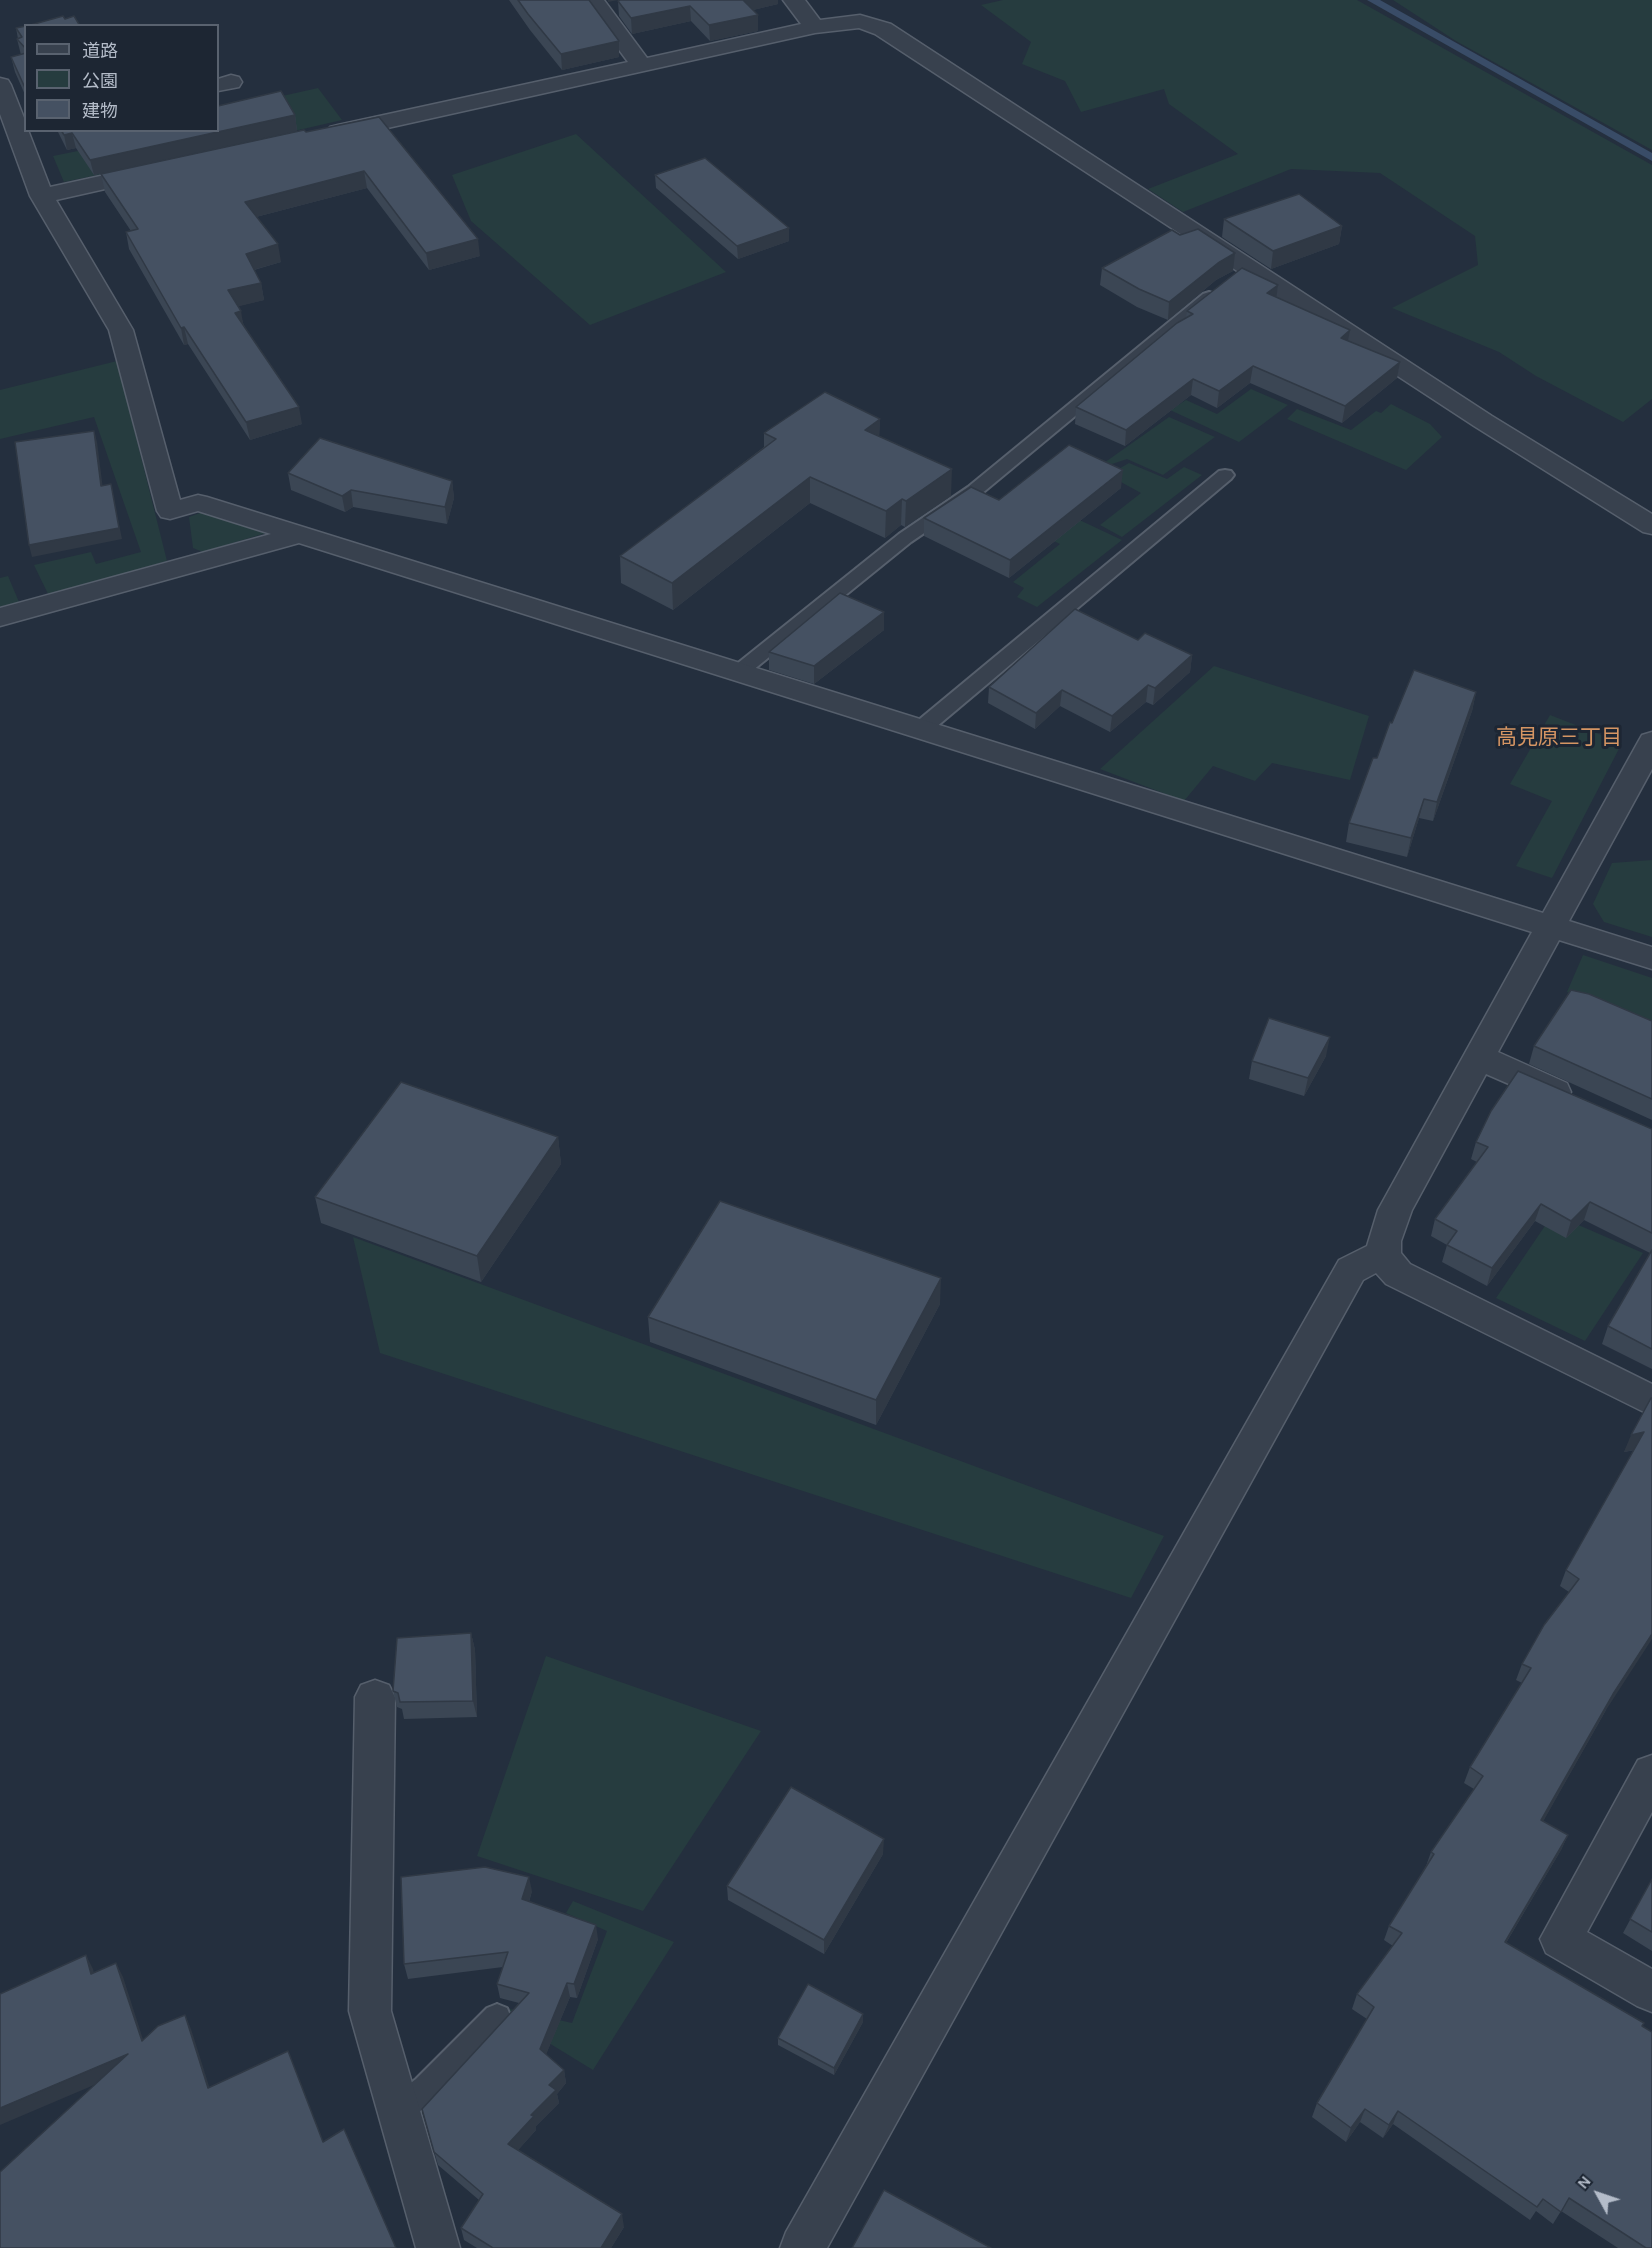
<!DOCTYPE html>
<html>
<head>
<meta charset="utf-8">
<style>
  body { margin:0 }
  #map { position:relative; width:1652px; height:2248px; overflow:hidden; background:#242f3e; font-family:Karla,"Noto Sans JP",sans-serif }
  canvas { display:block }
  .legend { position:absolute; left:24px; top:24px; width:195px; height:108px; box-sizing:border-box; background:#1d2633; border:2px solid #59626f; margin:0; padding:8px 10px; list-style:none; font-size:18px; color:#b4bcc9 }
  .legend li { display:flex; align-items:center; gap:12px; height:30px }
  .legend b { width:30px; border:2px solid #59626f }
  .north { position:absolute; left:1568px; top:2164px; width:60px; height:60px; -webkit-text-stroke:4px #1d2633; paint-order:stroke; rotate:310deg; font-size:16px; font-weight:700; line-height:24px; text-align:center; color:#b4bcc9 }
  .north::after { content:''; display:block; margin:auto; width:21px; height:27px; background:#b4bcc9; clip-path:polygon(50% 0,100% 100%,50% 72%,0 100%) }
</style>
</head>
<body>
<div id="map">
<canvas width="1652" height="2248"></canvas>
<ul class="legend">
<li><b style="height:8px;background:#38414e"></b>道路</li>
<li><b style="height:16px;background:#263c3f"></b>公園</li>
<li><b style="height:16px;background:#455162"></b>建物</li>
</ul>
<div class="north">N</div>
</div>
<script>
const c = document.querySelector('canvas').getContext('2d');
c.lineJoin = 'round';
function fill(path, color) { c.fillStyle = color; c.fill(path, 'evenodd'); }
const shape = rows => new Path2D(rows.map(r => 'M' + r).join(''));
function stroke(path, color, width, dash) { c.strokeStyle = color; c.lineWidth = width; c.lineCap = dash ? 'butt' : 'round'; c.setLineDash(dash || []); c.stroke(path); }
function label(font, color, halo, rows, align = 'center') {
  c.font = font + ' Karla,"Noto Sans JP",sans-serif'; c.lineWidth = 6; c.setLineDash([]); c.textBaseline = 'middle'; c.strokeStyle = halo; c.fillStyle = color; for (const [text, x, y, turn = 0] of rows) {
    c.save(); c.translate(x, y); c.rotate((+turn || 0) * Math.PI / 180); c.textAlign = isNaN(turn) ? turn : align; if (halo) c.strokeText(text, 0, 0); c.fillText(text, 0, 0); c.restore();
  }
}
fill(shape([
  [1003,0,1357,0,1652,165,1652,399,1623,422,1536,376,1499,352,1392,308,1478,265,1475,236,1380,173,1291,169,1183,212,1148,189,1238,154,1169,104,1164,89,1081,112,1065,81,1022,64,1031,42,981,5],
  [1393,0,1652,0,1652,150,1456,41],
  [318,88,342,120,199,153,190,140,280,119,269,99],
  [576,134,726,272,590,325,471,221,452,175],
  [147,137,160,162,64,182,53,156],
  [117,361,167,561,49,596,34,565,91,552,96,564,141,552,94,417,0,439,0,390],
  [1251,389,1288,405,1239,442,1170,410,1186,400,1217,414],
  [1391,404,1430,424,1442,437,1406,470,1287,419,1297,409,1351,430,1376,411,1381,413],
  [1169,417,1215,437,1163,475,1127,459,1094,470],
  [1129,463,1167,479,1184,467,1202,475,1122,537,1100,525,1141,493,1108,475],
  [1054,508,1122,540,1037,607,1017,597,1024,588,1013,582,1060,544,1030,529],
  [205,511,266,533,203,552,193,548,189,517],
  [8,576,19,602,0,607,0,578],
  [1214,666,1369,716,1350,780,1272,763,1255,781,1213,766,1184,801,1100,769],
  [1550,715,1622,743,1552,878,1516,866,1552,801,1510,784],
  [1652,860,1652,937,1604,922,1593,904,1612,863],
  [1583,955,1652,978,1652,1028,1567,992],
  [1553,1214,1643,1253,1585,1341,1496,1298],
  [353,1237,1164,1536,1131,1598,380,1353],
  [546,1656,761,1731,643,1911,477,1856],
  [573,1901,674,1942,593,2070,508,2018,510,2009,572,2023,607,1931,566,1913]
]), '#263c3f');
fill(shape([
  [1367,0,1380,0,1652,153,1652,161,1367,0]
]), '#394c67');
const lane = shape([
  [1209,292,1215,294,1217,297,1215,300,980,495,911,542,747,675,740,677,733,675,730,671,733,667,899,534,968,487,1203,294,1209,292],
  [1225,470,1231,471,1234,475,1231,479,929,733,922,734,915,733,912,728,915,723,1219,471,1225,470],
  [497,2004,507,2008,511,2018,507,2028,436,2099,407,2121,397,2126,387,2121,382,2111,387,2101,416,2079,487,2008,497,2004]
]);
const street = shape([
  [582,0,604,0,647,58,801,24,783,0,805,0,820,20,860,15,891,24,1492,416,1652,514,1652,534,1643,532,1474,426,875,34,859,28,815,33,338,139,330,137,327,132,330,127,338,125,628,62,582,0],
  [231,75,239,77,242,82,239,87,218,91,218,79,231,75],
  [0,78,8,80,11,85,26,123,26,130,28,130,50,187,146,166,154,168,157,173,154,178,56,200,133,330,180,500,198,495,207,497,1543,913,1638,742,1642,735,1652,732,1652,769,1569,921,1652,947,1652,969,1559,940,1498,1052,1567,1083,1571,1092,1567,1101,1555,1104,1486,1074,1412,1210,1401,1241,1401,1253,1410,1264,1652,1384,1652,1416,1386,1284,1376,1273,1363,1280,827,2248,780,2248,786,2232,1339,1260,1367,1246,1378,1210,1532,932,299,543,0,626,0,608,271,534,198,511,170,519,161,517,157,511,109,330,30,196,0,114,0,78],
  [375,1680,389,1685,395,1697,391,2011,460,2248,416,2248,349,2011,355,1697,361,1685,375,1680],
  [1652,1755,1652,1812,1587,1932,1652,1969,1652,2012,1637,2006,1546,1953,1540,1939,1638,1760,1652,1755]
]);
stroke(lane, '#565f6c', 4);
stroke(street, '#565f6c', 3);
fill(lane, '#38414e');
fill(street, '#38414e');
fill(shape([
  [509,0,589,0,619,41,619,57,562,70,530,30],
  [618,1,778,4,753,10,758,31,710,41,691,21,632,34,619,16],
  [26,26,26,97,15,72,11,57,21,55,17,39,18,39,16,28],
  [295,115,297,131,94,175,76,148,67,150,57,130,218,130],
  [379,117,480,256,429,270,367,188,256,217,281,262,254,270,261,283,264,300,238,306,244,326,302,424,250,440,188,344,184,345,129,249,126,232,131,231,105,192,101,174],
  [655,175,789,241,738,259,656,188],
  [1224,219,1342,226,1339,244,1271,269,1222,237],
  [1180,235,1233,271,1216,280,1168,320,1137,307,1100,285,1102,268],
  [1278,285,1276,298,1348,341,1400,362,1397,378,1342,423,1250,383,1217,408,1191,395,1125,446,1075,424,1076,407,1186,318,1187,311],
  [880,419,879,436,951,496,905,527,901,525,885,538,810,503,673,610,621,583,620,556,764,447,764,433],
  [288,473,452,481,454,498,447,524,353,507,345,512,291,490],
  [1121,488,1009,578,924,536,924,518,999,500],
  [884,612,884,630,814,684,769,670,769,652],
  [1138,640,1192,655,1190,672,1153,705,1146,702,1110,732,1060,706,1035,729,988,703,989,687],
  [1476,692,1472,711,1433,821,1419,818,1407,857,1346,842,1349,823,1392,723],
  [1652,1021,1652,1120,1529,1064,1534,1046],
  [1326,1056,1304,1096,1249,1079,1252,1061],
  [1652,1129,1652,1369,1602,1344,1608,1326,1650,1253,1584,1220,1566,1238,1535,1221,1487,1286,1442,1262,1447,1245,1431,1236,1435,1219,1477,1162,1471,1159,1476,1142],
  [558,1137,561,1164,481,1282,321,1223,315,1197],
  [940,1304,876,1425,650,1342,648,1317],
  [1652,1398,1606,1710,1543,1821,1568,1835,1561,1850,1506,1943,1642,2026,1652,2248,1618,2248,1561,2211,1553,2224,1536,2211,1530,2220,1393,2124,1383,2138,1360,2122,1346,2142,1312,2117,1317,2103,1367,2019,1352,2009,1357,1994,1393,1946,1384,1940,1389,1926,1426,1866,1431,1852,1474,1789,1464,1783,1470,1767,1522,1683,1516,1680,1522,1664,1569,1592,1560,1586,1566,1570,1635,1450,1624,1452],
  [471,1633,475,1650,477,1717,404,1719,402,1709,397,1707,393,1691],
  [883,1854,824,1954,728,1900,727,1886],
  [1652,1879,1652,1951,1623,1933],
  [532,1891,529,1902,598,1939,577,1998,570,1997,546,2054,564,2070,566,2083,557,2094,559,2103,536,2126,536,2130,518,2150,624,2227,611,2248,477,2248,464,2240,461,2228,479,2200,438,2165,422,2109,519,2003,500,1998,497,1984,503,1967,408,1979,404,1964],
  [863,2022,834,2075,778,2045,778,2038]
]), '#3b4654');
fill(shape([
  [608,0,618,0,608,2],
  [740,0,778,0,778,4,740,13],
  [690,6,691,21,632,34,631,18],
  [758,15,758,31,710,41,709,25],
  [619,41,619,57,562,70,561,54],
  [295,115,297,131,94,175,90,160],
  [72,133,76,148,67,150,64,135],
  [364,171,367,188,248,219,245,202],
  [1342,226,1339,244,1271,269,1273,251],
  [789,228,789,241,738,259,737,246],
  [478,239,480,256,429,270,426,253],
  [278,244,281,262,249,271,246,254],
  [1235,253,1233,271,1216,280,1168,320,1169,302,1218,263],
  [261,283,264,300,232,308,228,290],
  [1278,285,1276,301,1267,293],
  [241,311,244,329,235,313],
  [184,327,188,344,184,345,181,328],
  [1350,330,1347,346,1341,338],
  [1400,362,1397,378,1342,423,1345,406],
  [1253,366,1250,383,1217,408,1219,391],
  [1193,379,1191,395,1125,446,1126,430],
  [299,407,302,424,250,440,246,422],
  [880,419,879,445,865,430],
  [94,431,97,442,104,497,101,486],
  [952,469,951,496,905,527,906,501],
  [1123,470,1121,488,1009,578,1010,560],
  [810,477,810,503,673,610,672,583],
  [452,481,454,498,447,524,445,507],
  [351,490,353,507,345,512,342,496],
  [113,495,122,539,32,557,29,545],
  [902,499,901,525,885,538,886,511],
  [884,612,884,630,814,684,814,666],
  [1192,655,1190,672,1153,705,1155,688],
  [1148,685,1146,702,1110,732,1112,716],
  [1062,690,1060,706,1035,729,1036,713],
  [1476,692,1472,711,1433,821,1437,802],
  [1424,799,1419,818,1407,857,1411,838],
  [1330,1037,1326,1056,1304,1096,1308,1078],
  [558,1137,561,1164,481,1282,477,1256],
  [1590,1202,1584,1220,1566,1238,1571,1221],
  [1541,1204,1535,1221,1487,1286,1492,1268],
  [941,1278,940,1304,876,1425,876,1400],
  [1644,1432,1638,1449,1624,1452,1631,1435],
  [471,1633,475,1650,477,1717,473,1701],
  [1652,1634,1652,1639,1606,1710,1535,1836,1541,1820,1613,1694],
  [1568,1835,1561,1850,1498,1956,1505,1942],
  [884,1839,883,1854,824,1954,824,1940],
  [529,1877,532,1891,525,1914,522,1899],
  [596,1925,598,1939,577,1998,574,1984],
  [86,1955,93,1969,98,1988,91,1974],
  [116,1963,123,1977,148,2055,142,2041],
  [567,1983,570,1997,543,2062,540,2049],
  [863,2014,863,2022,834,2075,834,2068],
  [185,2015,191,2029,214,2102,208,2088],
  [128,2054,134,2068,0,2125,0,2108],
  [564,2070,566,2083,557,2094,559,2103,536,2126,536,2130,512,2157,508,2144,531,2115,549,2085],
  [1365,2109,1360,2122,1346,2142,1351,2128],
  [1398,2111,1393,2124,1383,2138,1389,2125],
  [622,2214,624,2227,611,2248,601,2248]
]), '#303945');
const building = shape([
  [518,0,589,0,619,41,561,54,528,14,518,0],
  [620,0,743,0,758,15,709,25,690,6,631,18,618,1,620,0],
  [63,16,65,19,74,16,80,26,27,26,63,16],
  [26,26,26,49,17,39,22,37,16,28,26,26],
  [26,53,26,90,11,57,26,53],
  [281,91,295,115,90,160,72,133,64,135,61,130,218,130,218,106,281,91],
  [379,117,478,239,426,253,364,171,245,202,278,244,246,254,261,283,228,290,241,311,235,313,299,407,246,422,184,327,181,328,126,232,138,229,101,174,304,130,306,132,379,117],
  [705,158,789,228,737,246,655,175,705,158],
  [1299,194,1342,226,1273,251,1224,219,1299,194],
  [1198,229,1235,253,1218,263,1169,302,1139,289,1102,268,1172,230,1180,235,1198,229],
  [1242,268,1278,285,1267,293,1350,330,1341,338,1400,362,1345,406,1253,366,1219,391,1193,379,1126,430,1076,407,1177,323,1193,314,1187,311,1242,268],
  [825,392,880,419,865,430,952,469,906,501,902,499,886,511,810,477,672,583,620,556,776,439,764,433,825,392],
  [94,431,101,486,111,484,119,528,29,545,15,442,94,431],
  [320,438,452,481,445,507,351,490,342,496,288,473,320,438],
  [1069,445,1123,470,1010,560,924,518,971,487,999,500,1069,445],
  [840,593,884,612,814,666,769,652,840,593],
  [1075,609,1138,640,1145,633,1192,655,1155,688,1148,685,1112,716,1062,690,1036,713,989,687,1075,609],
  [1414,670,1476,692,1437,802,1424,799,1411,838,1349,823,1373,758,1377,758,1390,722,1392,723,1414,670],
  [1571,990,1589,994,1652,1021,1652,1099,1534,1046,1571,990],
  [1269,1018,1330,1037,1308,1078,1252,1061,1269,1018],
  [1518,1071,1652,1129,1652,1233,1590,1202,1571,1221,1541,1204,1492,1268,1447,1245,1457,1231,1435,1219,1488,1147,1476,1142,1491,1111,1518,1071],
  [401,1082,558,1137,477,1256,315,1197,401,1082],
  [720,1201,941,1278,876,1400,648,1317,720,1201],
  [1652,1250,1652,1349,1608,1326,1652,1250],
  [1651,1398,1652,1398,1652,1634,1613,1694,1541,1820,1568,1835,1505,1942,1644,2023,1642,2026,1652,2032,1652,2248,1646,2248,1569,2198,1561,2212,1543,2199,1537,2207,1398,2111,1389,2125,1365,2109,1351,2128,1317,2103,1374,2007,1357,1994,1402,1933,1389,1926,1434,1854,1431,1852,1483,1776,1470,1767,1531,1668,1522,1664,1544,1625,1579,1579,1566,1570,1644,1432,1631,1435,1651,1398],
  [471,1633,473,1701,400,1702,398,1693,393,1691,397,1638,471,1633],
  [791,1787,884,1839,824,1940,727,1886,791,1787],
  [485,1867,529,1877,522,1899,596,1925,574,1984,567,1983,540,2049,564,2070,549,2085,556,2090,531,2115,534,2116,508,2144,622,2214,601,2248,493,2248,461,2228,483,2194,434,2152,422,2109,529,1993,497,1984,508,1952,404,1964,401,1877,485,1867],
  [1652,1879,1652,1932,1630,1919,1652,1879],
  [86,1955,91,1974,116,1963,142,2041,158,2026,185,2015,208,2088,288,2051,323,2142,344,2129,396,2248,0,2248,0,2172,128,2054,0,2108,0,1994,86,1955],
  [808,1984,863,2014,834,2068,778,2038,808,1984],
  [884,2190,991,2248,852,2248,884,2190]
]);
fill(building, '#455162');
stroke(building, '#303945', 1.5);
label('21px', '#d59563', '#1d2633', [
  ["高見原三丁目",1559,738]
]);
</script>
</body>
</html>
